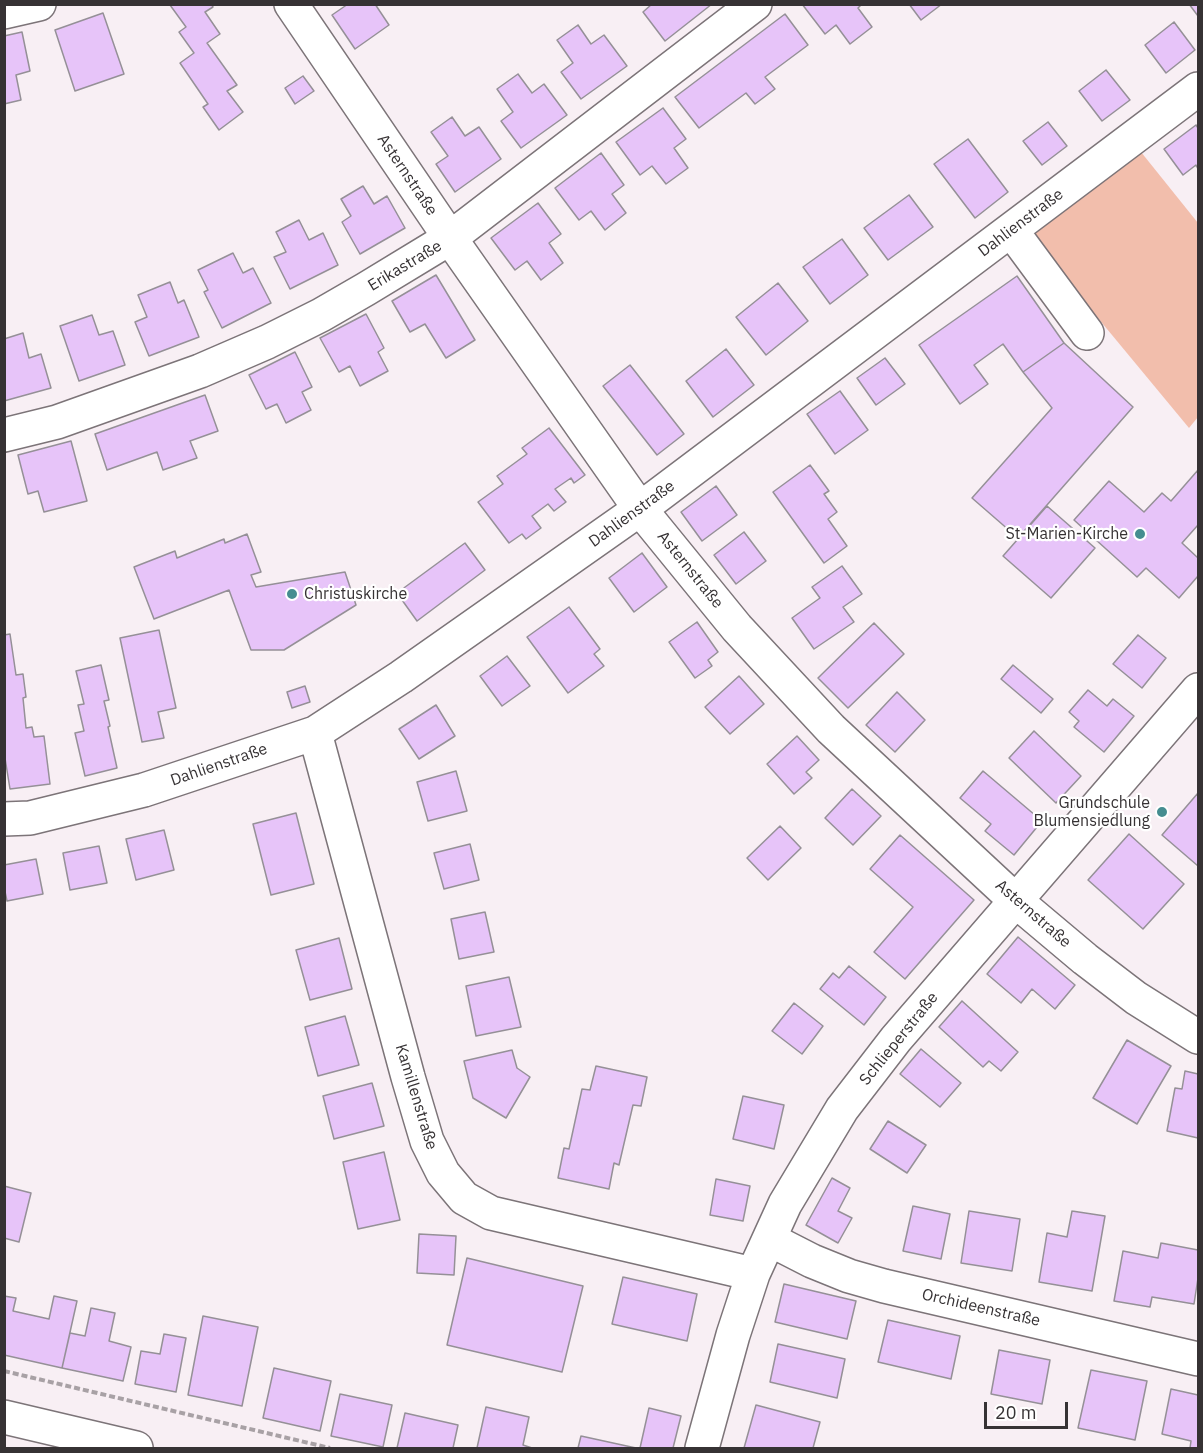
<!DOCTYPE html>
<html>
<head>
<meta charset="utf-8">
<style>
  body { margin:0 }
  #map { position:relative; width:1203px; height:1453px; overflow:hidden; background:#f8eff4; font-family:"IBM Plex Sans",sans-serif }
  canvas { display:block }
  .frame { position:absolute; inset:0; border:6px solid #363234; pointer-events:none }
  .scale { position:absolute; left:984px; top:1402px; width:84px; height:27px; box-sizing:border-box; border:3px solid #363234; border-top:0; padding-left:8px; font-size:18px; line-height:21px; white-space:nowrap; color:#363234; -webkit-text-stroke:4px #fff; paint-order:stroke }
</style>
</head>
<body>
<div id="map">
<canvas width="1203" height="1453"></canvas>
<div class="frame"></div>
<div class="scale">20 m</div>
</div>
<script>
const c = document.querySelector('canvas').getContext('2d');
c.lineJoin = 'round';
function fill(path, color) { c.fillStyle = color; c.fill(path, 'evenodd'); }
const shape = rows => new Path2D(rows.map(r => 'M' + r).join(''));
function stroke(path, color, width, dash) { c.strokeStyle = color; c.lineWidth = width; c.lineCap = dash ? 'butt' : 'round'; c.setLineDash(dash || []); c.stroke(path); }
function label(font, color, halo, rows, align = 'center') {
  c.font = font + ' "IBM Plex Sans",sans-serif'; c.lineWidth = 4.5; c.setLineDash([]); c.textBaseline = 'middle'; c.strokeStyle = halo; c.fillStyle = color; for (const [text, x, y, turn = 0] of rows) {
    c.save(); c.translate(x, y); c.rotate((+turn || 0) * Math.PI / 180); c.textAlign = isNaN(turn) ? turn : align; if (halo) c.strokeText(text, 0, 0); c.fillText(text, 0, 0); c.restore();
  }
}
fill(shape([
  [1141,152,1198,223,1198,417,1189,428,1030,236]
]), '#f2beac');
const building = shape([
  [211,4,213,7,205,12,220,34,207,43,237,85,227,91,243,112,219,130,203,107,208,104,180,63,194,53,179,32,186,27,170,5,211,4],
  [348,4,375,4,389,25,355,49,332,15,348,4],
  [652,4,712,4,665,41,643,12,652,4],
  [802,4,862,4,858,8,872,27,850,44,836,25,825,34,802,4],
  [909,4,942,4,921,20,909,4],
  [1189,4,1198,4,1198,16,1189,4],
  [103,13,124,74,75,91,55,30,103,13],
  [785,14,808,45,765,77,775,89,755,104,746,93,699,128,675,97,785,14],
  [1174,22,1195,50,1166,73,1145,45,1174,22],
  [578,25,591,44,604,35,627,66,581,99,561,72,573,63,557,40,578,25],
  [22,32,30,71,16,75,21,100,4,104,4,36,22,32],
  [1106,70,1130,100,1102,121,1079,91,1106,70],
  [518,74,532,93,544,84,567,115,521,148,501,121,513,112,497,89,518,74],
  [303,76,314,91,295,104,285,88,303,76],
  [663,108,686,139,674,148,688,168,666,184,652,166,640,175,616,142,663,108],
  [452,117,465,136,479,127,501,159,455,192,436,164,448,156,431,132,452,117],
  [1048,122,1067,146,1042,165,1023,141,1048,122],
  [1196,125,1198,128,1198,169,1196,165,1183,175,1164,149,1196,125],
  [968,139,1008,192,975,218,934,164,968,139],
  [601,153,624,185,612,194,626,213,605,230,591,211,579,220,555,188,601,153],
  [363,186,374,204,387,196,405,228,360,254,342,222,351,216,341,199,363,186],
  [909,195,933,227,888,260,864,228,909,195],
  [538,203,561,234,549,243,563,263,541,280,527,261,515,270,491,238,538,203],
  [299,220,309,240,323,233,338,265,290,289,274,257,286,252,276,232,299,220],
  [842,239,868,275,830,304,803,267,842,239],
  [233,253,243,273,253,268,271,303,222,328,204,292,208,290,198,270,233,253],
  [436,275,475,340,446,358,425,324,410,332,392,301,436,275],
  [1017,276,1064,343,1023,372,1003,344,974,365,988,384,960,404,919,345,1017,276],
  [170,282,178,303,184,300,199,337,149,356,135,322,147,317,138,295,170,282],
  [778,283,808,321,766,355,736,317,778,283],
  [366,314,384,348,378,352,388,371,360,386,350,366,339,372,320,338,366,314],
  [92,315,99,335,113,331,125,365,79,381,60,326,92,315],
  [23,333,29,358,41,354,51,388,4,401,4,339,23,333],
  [1064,343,1133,407,1018,538,972,498,1052,408,1023,372,1064,343],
  [726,349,754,385,713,417,686,381,726,349],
  [295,352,312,387,302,392,311,410,286,423,277,404,266,409,249,375,295,352],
  [885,358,905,384,876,405,857,378,885,358],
  [630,365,684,434,657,455,603,386,630,365],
  [840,391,868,430,835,454,807,414,840,391],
  [205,395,218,431,190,441,197,458,163,470,157,452,107,470,95,434,205,395],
  [549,428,585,475,574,483,571,478,555,489,566,502,554,511,548,504,532,516,541,528,526,539,522,534,509,543,478,502,503,484,497,476,527,454,522,448,549,428],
  [71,441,87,501,44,512,38,491,28,494,18,455,71,441],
  [810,465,829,491,824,494,837,512,828,519,847,546,824,563,773,492,810,465],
  [1198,470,1198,525,1182,543,1198,558,1198,576,1179,598,1146,568,1137,577,1074,520,1109,481,1144,512,1162,493,1171,501,1198,470],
  [716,486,737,515,702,541,681,512,716,486],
  [1047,506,1095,548,1051,598,1003,556,1047,506],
  [744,532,766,561,736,584,714,555,744,532],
  [247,534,261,572,251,575,256,587,345,572,356,605,284,650,251,650,229,590,154,619,134,567,175,551,177,558,224,539,225,543,247,534],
  [465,543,485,570,417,621,397,593,465,543],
  [642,553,667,587,634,612,609,578,642,553],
  [842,566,862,594,843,607,854,622,814,649,792,618,820,598,812,587,842,566],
  [569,607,600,649,594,654,604,666,568,693,527,637,569,607],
  [697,622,718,652,708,660,712,666,695,678,669,642,697,622],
  [874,623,904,654,848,708,818,678,874,623],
  [159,630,176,708,158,712,164,738,142,742,120,638,159,630],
  [10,634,16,675,23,674,26,697,23,698,26,728,32,727,34,737,44,736,50,784,10,789,4,752,4,635,10,634],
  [1138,635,1166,658,1142,688,1113,664,1138,635],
  [507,656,530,686,502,706,480,676,507,656],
  [101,665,109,700,104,701,110,726,108,727,117,768,85,776,75,733,84,731,78,705,84,704,76,671,101,665],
  [1013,665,1053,699,1041,713,1001,679,1013,665],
  [739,676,764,704,730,734,705,707,739,676],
  [305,686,310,702,292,708,287,692,305,686],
  [1088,690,1107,706,1113,699,1134,716,1104,752,1074,727,1079,721,1069,712,1088,690],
  [897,692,925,720,895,752,866,725,897,692],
  [436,705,455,736,419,759,399,729,436,705],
  [1034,731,1081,776,1056,803,1009,758,1034,731],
  [797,736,819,760,806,772,812,778,794,794,767,764,797,736],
  [456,771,467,811,428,821,417,782,456,771],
  [983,771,1042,821,1014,855,985,831,991,824,960,798,983,771],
  [852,789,881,816,853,845,825,818,852,789],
  [1198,793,1198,866,1162,835,1198,793],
  [296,813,314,884,271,895,253,824,296,813],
  [780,826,801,848,768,880,747,858,780,826],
  [164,830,174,870,136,880,126,839,164,830],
  [1129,834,1184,884,1143,929,1088,880,1129,834],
  [900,835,974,900,905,979,874,952,913,907,870,869,900,835],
  [470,844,479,880,444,889,434,853,470,844],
  [99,846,107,883,70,890,63,853,99,846],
  [36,859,43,894,7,901,4,887,4,865,36,859],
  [485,912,494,952,459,959,451,919,485,912],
  [1018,937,1075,985,1055,1009,1032,989,1021,1003,987,974,1018,937],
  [339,938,352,989,310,1000,296,950,339,938],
  [849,966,886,997,864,1025,820,989,833,973,839,978,849,966],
  [509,977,521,1027,476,1036,466,986,509,977],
  [962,1001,1018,1052,1001,1071,989,1061,983,1067,939,1027,962,1001],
  [794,1003,823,1026,802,1054,772,1031,794,1003],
  [345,1016,359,1065,318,1076,305,1027,345,1016],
  [1127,1040,1171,1066,1137,1124,1093,1098,1127,1040],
  [921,1049,961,1083,940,1107,900,1074,921,1049],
  [512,1050,517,1068,530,1077,506,1118,473,1098,464,1061,512,1050],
  [596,1066,647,1077,641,1106,633,1105,619,1165,614,1163,609,1189,558,1178,564,1148,569,1149,582,1089,590,1090,596,1066],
  [1185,1071,1198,1074,1198,1138,1167,1131,1175,1088,1182,1089,1185,1071],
  [372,1083,384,1126,334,1139,323,1096,372,1083],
  [743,1096,784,1105,774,1149,733,1139,743,1096],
  [888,1121,926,1145,907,1173,870,1149,888,1121],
  [384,1152,400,1220,358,1229,343,1162,384,1152],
  [832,1178,850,1188,838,1211,852,1218,838,1243,806,1225,832,1178],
  [716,1179,750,1186,743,1221,710,1215,716,1179],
  [4,1186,31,1193,19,1242,4,1238,4,1186],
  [913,1206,950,1214,941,1259,903,1251,913,1206],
  [969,1211,1020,1219,1012,1271,961,1263,969,1211],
  [1072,1211,1105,1216,1092,1291,1039,1282,1047,1233,1067,1237,1072,1211],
  [419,1234,456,1236,454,1275,417,1273,419,1234],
  [1161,1243,1198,1250,1198,1278,1194,1304,1152,1297,1150,1307,1114,1301,1123,1251,1158,1258,1161,1243],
  [467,1258,583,1286,562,1372,447,1345,467,1258],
  [623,1277,697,1294,687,1341,612,1324,623,1277],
  [784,1284,856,1301,847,1339,775,1322,784,1284],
  [4,1296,16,1298,13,1311,49,1319,54,1296,77,1301,62,1368,4,1355,4,1296],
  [91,1308,115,1313,109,1341,131,1347,123,1381,62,1368,70,1333,85,1336,91,1308],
  [203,1316,258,1327,242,1406,188,1395,203,1316],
  [888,1320,960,1336,951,1379,878,1362,888,1320],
  [164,1334,186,1338,176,1392,135,1384,141,1351,160,1354,164,1334],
  [778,1344,845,1359,837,1398,770,1382,778,1344],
  [999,1350,1050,1360,1042,1404,991,1394,999,1350],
  [274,1368,331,1381,320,1431,263,1418,274,1368],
  [1091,1370,1147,1381,1135,1440,1078,1428,1091,1370],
  [1171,1389,1198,1395,1198,1448,1190,1448,1191,1441,1162,1434,1171,1389],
  [340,1394,392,1405,383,1447,331,1436,340,1394],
  [756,1405,820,1422,813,1448,744,1448,756,1405],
  [486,1407,529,1417,523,1445,532,1448,477,1448,486,1407],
  [649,1408,681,1416,673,1448,640,1448,649,1408],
  [405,1413,458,1425,453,1448,397,1448,405,1413],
  [581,1436,636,1448,578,1448,581,1436]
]);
fill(building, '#e7c4f9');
stroke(building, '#959097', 1.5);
const minor = shape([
  [291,4,450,238,640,509,737,628,831,729,1016,901,1085,959,1136,998,1198,1037],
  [4,12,39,4],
  [1011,230,1087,333],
  [4,435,57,422,200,371,267,342,321,315,366,289,450,238,755,4],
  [315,733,408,1077,427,1141,443,1173,464,1198,491,1213,753,1274],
  [4,819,30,818,144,790,315,733,401,677,640,509,1198,89],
  [769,1239,812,1261,849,1276,884,1286,1198,1359],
  [4,1417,136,1448],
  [702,1448,733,1335,753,1274,785,1204,842,1109,896,1039,1198,690]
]);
stroke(minor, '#7c7478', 36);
stroke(shape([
  [4,1371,330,1448]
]), '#a8a1a5', 4, [6, 3]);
stroke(minor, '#fff', 33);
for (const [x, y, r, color] of [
  [1140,534,6,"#458d90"],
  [292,594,6,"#458d90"],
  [1162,812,6,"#458d90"]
]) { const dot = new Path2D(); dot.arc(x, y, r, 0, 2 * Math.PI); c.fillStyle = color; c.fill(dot); stroke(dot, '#fff', 2); }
label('16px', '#363234', '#fff', [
  ["Asternstraße",407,175,56],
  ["Dahlienstraße",1021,223,-37],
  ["Erikastraße",405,266,-31],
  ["Dahlienstraße",632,514,-36],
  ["Asternstraße",690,570,51],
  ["Dahlienstraße",219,765,-19],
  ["Asternstraße",1033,914,41],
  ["Schlieperstraße",899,1039,-51],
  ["Kamillenstraße",416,1097,73],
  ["Orchideenstraße",981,1308,13]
]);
label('16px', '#363234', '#fff', [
  ["St-Marien-Kirche",1128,534],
  ["Christuskirche",304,594,"left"],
  ["Grundschule",1150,803],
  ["Blumensiedlung",1150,821]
], 'right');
</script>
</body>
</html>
